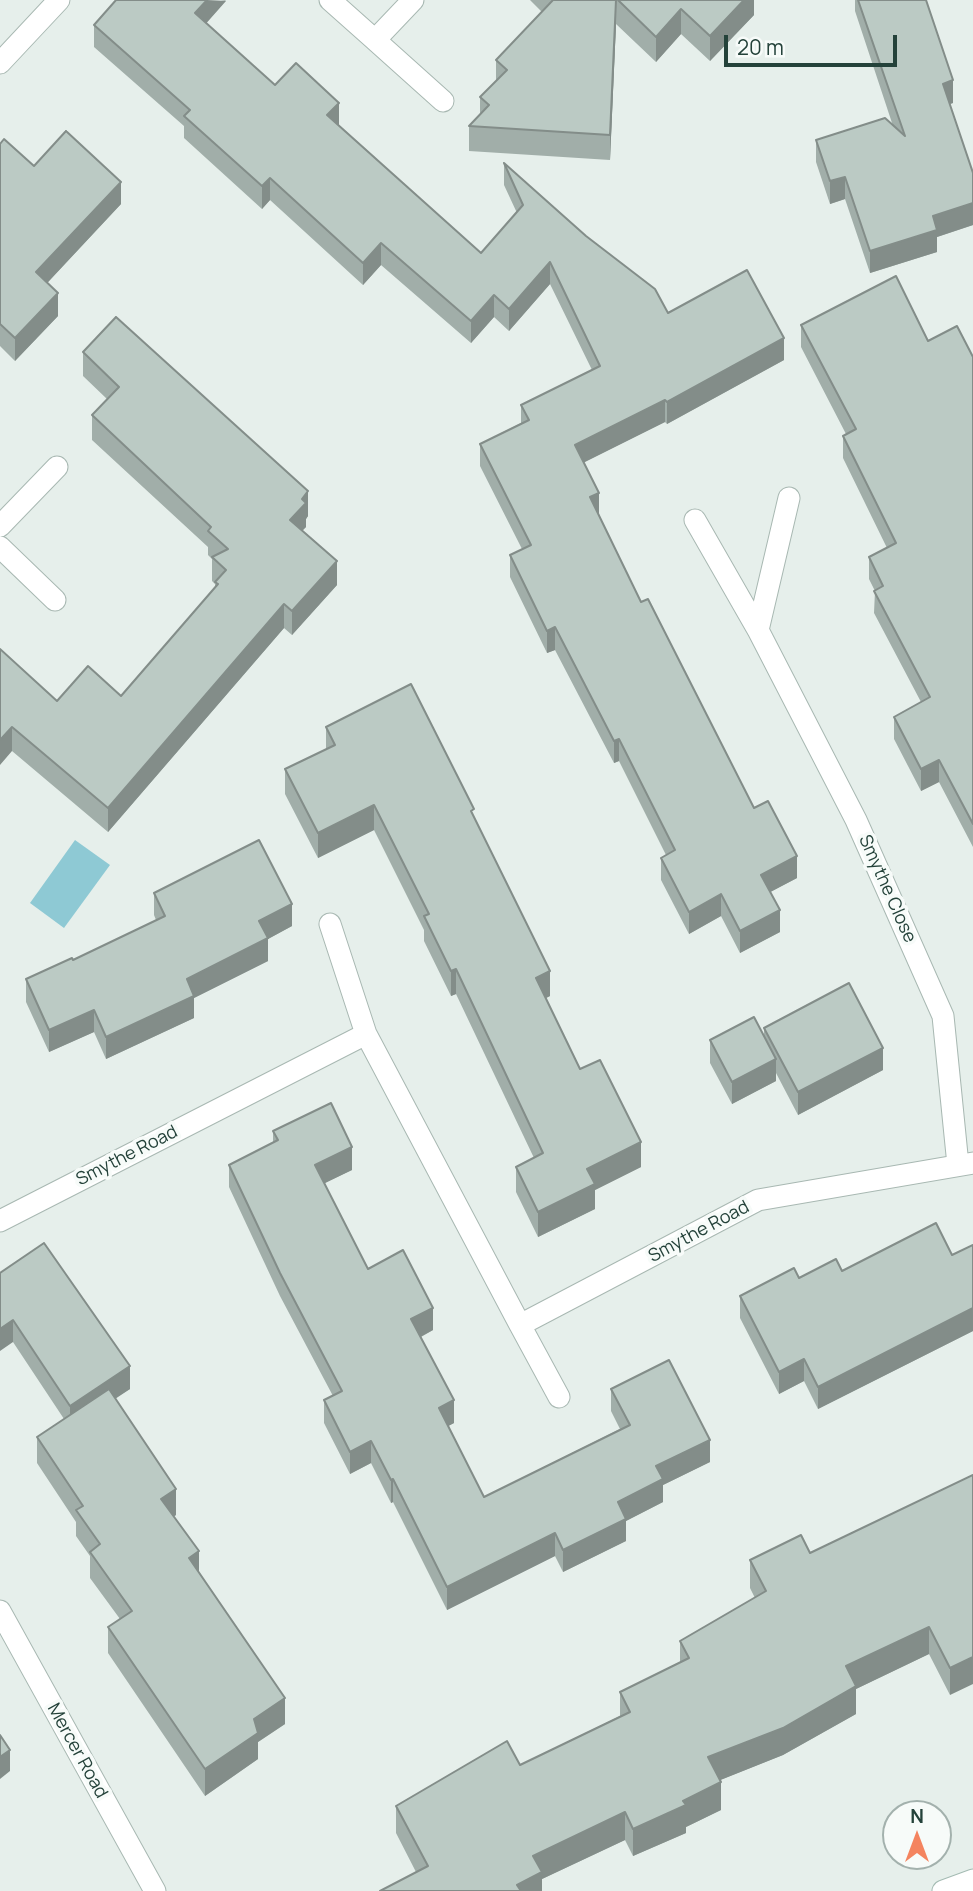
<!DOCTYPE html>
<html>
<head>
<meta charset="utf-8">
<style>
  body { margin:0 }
  #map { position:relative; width:973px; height:1891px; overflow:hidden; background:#e6efeb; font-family:Manrope,sans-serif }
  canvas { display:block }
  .north { position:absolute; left:882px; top:1800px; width:70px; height:70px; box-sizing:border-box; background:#f7fbf9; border:2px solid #a3b1ad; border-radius:50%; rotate:0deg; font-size:19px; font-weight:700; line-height:28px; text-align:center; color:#24423a }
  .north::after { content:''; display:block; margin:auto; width:24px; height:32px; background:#f4845f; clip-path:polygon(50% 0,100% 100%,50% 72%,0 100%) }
  .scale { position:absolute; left:724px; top:35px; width:173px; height:32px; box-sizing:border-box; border:4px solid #24423a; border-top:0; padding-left:9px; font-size:21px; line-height:24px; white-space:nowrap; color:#24423a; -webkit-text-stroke:5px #f7fbf9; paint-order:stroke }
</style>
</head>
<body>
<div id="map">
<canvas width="973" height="1891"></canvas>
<div class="north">N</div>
<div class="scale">20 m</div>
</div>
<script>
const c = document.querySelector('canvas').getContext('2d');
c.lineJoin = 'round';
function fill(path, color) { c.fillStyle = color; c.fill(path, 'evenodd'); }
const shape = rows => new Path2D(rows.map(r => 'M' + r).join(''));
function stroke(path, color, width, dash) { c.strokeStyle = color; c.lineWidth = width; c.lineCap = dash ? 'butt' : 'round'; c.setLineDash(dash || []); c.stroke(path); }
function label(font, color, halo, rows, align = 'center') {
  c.font = font + ' Manrope,sans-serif'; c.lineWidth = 7; c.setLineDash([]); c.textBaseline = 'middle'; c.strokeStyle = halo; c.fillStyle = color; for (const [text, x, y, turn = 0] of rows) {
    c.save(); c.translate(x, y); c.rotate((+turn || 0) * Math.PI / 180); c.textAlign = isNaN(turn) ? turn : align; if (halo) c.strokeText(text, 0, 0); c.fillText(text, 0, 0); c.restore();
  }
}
fill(shape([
  [75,840,110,865,64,928,30,903]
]), '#8ec9d4');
const street = shape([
  [330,0,375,40,413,0],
  [375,40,443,101],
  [0,63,59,0],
  [789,498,758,630,856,820,943,1016,958,1165],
  [695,520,758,630],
  [0,526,57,467],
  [0,547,55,600],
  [330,924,366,1034],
  [0,1221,366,1034,520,1325,758,1200,973,1163],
  [520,1325,559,1397],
  [0,1611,155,1891]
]);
const secondary = shape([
  [943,1891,973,1880]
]);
stroke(street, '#a8b8b2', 23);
stroke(secondary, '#a4bbb3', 23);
stroke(street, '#fff', 21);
stroke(secondary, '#fff', 21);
fill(shape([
  [226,0,206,23,275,85,339,125,481,253,517,213,504,185,504,163,668,313,784,360,667,424,665,422,584,462,599,515,641,602,754,808,797,878,770,892,780,932,740,953,721,916,689,934,661,880,661,858,666,855,619,761,614,763,555,650,547,653,510,577,510,555,522,549,480,466,480,444,521,423,521,405,592,370,550,284,509,331,494,317,471,343,381,265,363,285,270,200,262,209,184,138,184,126,94,47,94,25],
  [530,0,754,0,754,15,710,61,681,34,656,62,616,24,610,160,469,151,469,126,480,114,480,97,496,82,496,60,542,12],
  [855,0,926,0,953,103,950,104,973,173,973,225,937,237,937,252,870,273,845,199,830,204,816,162,816,140,893,126,855,11],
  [0,144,34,166,121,204,47,283,58,316,15,361,0,346],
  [801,325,928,341,973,357,973,847,939,782,921,791,894,739,894,717,921,702,874,613,875,591,869,579,869,557,887,548,843,458,843,436,846,434,801,347],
  [83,352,308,516,306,519,306,527,302,530,337,585,292,635,284,628,108,832,12,751,0,649,57,701,121,696,215,587,215,584,212,581,212,559,208,555,208,547,92,440,92,415,107,399,83,376],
  [326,727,474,817,550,996,546,998,580,1069,641,1167,595,1190,595,1209,538,1237,516,1192,516,1167,534,1158,456,994,451,996,424,941,424,930,374,830,318,858,285,794,285,769,326,750],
  [154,893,292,926,268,939,268,961,194,998,194,1018,106,1059,94,1032,49,1052,26,1002,26,979,73,960,156,920,154,915],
  [764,1028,883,1070,798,1115,776,1073,776,1081,732,1104,710,1063,710,1040,764,1036],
  [273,1131,352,1170,324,1183,368,1269,433,1330,421,1337,454,1423,448,1426,484,1497,620,1429,611,1411,611,1389,710,1462,663,1485,663,1502,626,1521,626,1541,563,1572,555,1556,447,1610,393,1502,391,1503,371,1463,350,1474,324,1423,324,1400,333,1396,280,1296,229,1187,229,1165,273,1143],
  [973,1245,973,1331,818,1409,804,1381,779,1394,740,1318,740,1296,799,1278,952,1255],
  [0,1273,130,1389,115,1398,176,1515,174,1516,199,1572,285,1724,258,1742,258,1759,205,1796,108,1653,108,1627,120,1619,90,1578,90,1556,76,1536,76,1522,37,1463,37,1437,64,1419,13,1342],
  [973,1475,950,1695,929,1654,856,1689,856,1714,783,1755,720,1780,721,1810,686,1827,686,1833,633,1856,625,1840,542,1879,542,1891,416,1872,396,1833,396,1806,520,1765,620,1716,620,1692,680,1662,680,1641,755,1598,750,1588,750,1560,810,1553]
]), '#a1aea9');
fill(shape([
  [207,0,226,1,195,36,195,13],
  [616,0,616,24,610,160,610,135],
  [744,0,754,0,754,15,710,61,710,36],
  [681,9,681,34,656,62,656,37],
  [953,80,953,103,943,106,943,84],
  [339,103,339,125,327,138,327,115],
  [845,177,845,199,830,204,830,181],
  [270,178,270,200,262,209,262,186],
  [121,182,121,204,36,295,36,272],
  [973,203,973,225,937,237,937,252,870,273,870,251,933,216],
  [381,243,381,265,363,285,363,263],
  [550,262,550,284,509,331,509,309],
  [58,293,58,316,15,361,15,338],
  [494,295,494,317,471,343,471,321],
  [784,338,784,360,667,424,667,402],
  [665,400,665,422,575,467,575,445],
  [308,491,308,516,306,519,306,527,290,544,290,520,302,499],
  [599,493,599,515,590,519,590,497],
  [337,561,337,585,292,635,292,611],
  [284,604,284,628,108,832,108,808],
  [555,627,555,650,547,653,547,631],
  [12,727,12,751,0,765,0,740],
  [619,739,619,761,614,763,614,741],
  [939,760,939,782,921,791,921,769],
  [374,805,374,830,318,858,318,833],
  [797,856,797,878,761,897,761,875],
  [721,894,721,916,689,934,689,912],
  [292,904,292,926,268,939,268,961,194,998,194,1018,106,1059,106,1037,187,979,259,921],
  [780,910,780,932,740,953,740,931],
  [456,969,456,994,451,996,451,971],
  [550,971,550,996,536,1003,536,978],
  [94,1010,94,1032,49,1052,49,1030],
  [883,1048,883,1070,798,1115,798,1092],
  [776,1059,776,1081,732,1104,732,1082],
  [641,1142,641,1167,595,1190,595,1209,538,1237,538,1212,587,1169],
  [352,1147,352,1170,315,1188,315,1165],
  [433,1308,433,1330,411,1342,411,1319],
  [973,1308,973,1331,818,1409,818,1387],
  [13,1320,13,1342,0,1351,0,1329],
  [804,1359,804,1381,779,1394,779,1372],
  [130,1366,130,1389,70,1429,70,1406],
  [454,1400,454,1423,439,1431,439,1408],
  [710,1440,710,1462,663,1485,663,1502,626,1521,626,1541,563,1572,563,1550,618,1502,656,1466],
  [371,1441,371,1463,350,1474,350,1452],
  [393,1479,393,1502,391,1503,391,1480],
  [176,1489,176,1515,161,1525,161,1499],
  [555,1533,555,1556,447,1610,447,1587],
  [199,1551,199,1577,189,1558],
  [929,1627,929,1654,856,1689,856,1714,783,1755,708,1785,708,1757,846,1666],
  [973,1657,973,1684,950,1695,950,1668],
  [285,1698,285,1724,258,1742,258,1759,205,1796,205,1769,254,1719],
  [10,1750,10,1771,0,1779,0,1757],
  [721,1782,721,1810,686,1827,686,1833,633,1856,633,1829,683,1801],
  [625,1812,625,1840,542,1879,542,1891,517,1891,517,1885,533,1856]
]), '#838d89');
const building = shape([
  [116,0,207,0,195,13,275,85,296,63,339,103,327,115,481,253,523,205,504,163,586,236,655,289,668,313,747,270,784,338,667,402,665,400,575,445,599,493,590,497,641,602,648,599,754,808,768,801,797,856,761,875,780,910,740,931,721,894,689,912,661,858,675,850,619,739,614,741,555,627,547,631,510,555,531,545,480,444,529,420,521,405,600,366,550,262,509,309,494,295,471,321,381,243,363,263,270,178,262,186,184,116,190,110,94,25,116,0],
  [553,0,616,0,610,135,469,126,489,105,480,97,507,70,496,60,553,0],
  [618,0,744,0,710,36,681,9,656,37,618,0],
  [858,0,926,0,953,80,943,84,973,173,973,203,933,216,937,230,870,251,845,177,830,181,816,140,885,118,905,136,858,0],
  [66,131,121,182,36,272,58,293,15,338,0,324,0,144,4,139,34,166,66,131],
  [896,276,928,341,957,326,973,357,973,824,939,760,921,769,894,717,930,697,874,591,883,586,869,557,896,543,843,436,856,429,801,325,896,276],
  [116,317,308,491,302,499,306,503,290,520,337,561,292,611,284,604,108,808,12,727,0,740,0,649,57,701,88,666,121,696,218,584,215,582,226,570,212,557,228,549,208,531,211,527,92,415,119,387,83,352,116,317],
  [411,684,474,809,471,811,550,971,536,978,580,1069,600,1060,641,1142,587,1169,595,1184,538,1212,516,1167,543,1153,456,969,451,971,424,916,429,914,374,805,318,833,285,769,335,745,326,727,411,684],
  [259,840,292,904,259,921,268,938,187,979,194,996,106,1037,94,1010,49,1030,26,979,72,958,73,960,165,916,154,893,259,840],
  [849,983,883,1048,798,1092,764,1028,849,983],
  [754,1017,776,1059,732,1082,710,1040,754,1017],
  [331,1103,352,1147,315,1165,368,1269,403,1250,433,1308,411,1319,454,1400,439,1408,484,1497,630,1425,611,1389,669,1360,710,1440,656,1466,663,1479,618,1502,626,1519,563,1550,555,1533,447,1587,393,1479,391,1480,371,1441,350,1452,324,1400,342,1391,280,1273,229,1165,278,1140,273,1131,331,1103],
  [936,1223,952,1255,973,1245,973,1308,818,1387,804,1359,779,1372,740,1296,794,1268,799,1278,836,1259,842,1271,936,1223],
  [44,1243,130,1366,70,1406,13,1320,0,1329,0,1273,44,1243],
  [109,1389,176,1489,161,1499,199,1551,189,1558,285,1698,254,1719,258,1733,205,1769,108,1627,132,1611,90,1552,100,1544,76,1510,83,1506,37,1437,109,1389],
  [973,1475,973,1657,950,1668,929,1627,846,1666,856,1686,783,1728,708,1757,721,1782,683,1801,686,1805,633,1829,625,1812,533,1856,542,1872,517,1885,521,1891,380,1891,428,1866,396,1806,507,1741,520,1765,630,1712,620,1692,689,1658,680,1641,766,1591,750,1560,801,1535,810,1553,973,1475],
  [0,1735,10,1750,0,1757,0,1735]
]);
fill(building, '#bbcac4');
stroke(building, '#838d89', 2);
label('18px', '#24423a', '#f7fbf9', [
  ["Smythe Close",887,889,66],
  ["Smythe Road",127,1156,-27],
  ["Smythe Road",699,1232,-28],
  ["Mercer Road",77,1751,61]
]);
</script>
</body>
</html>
